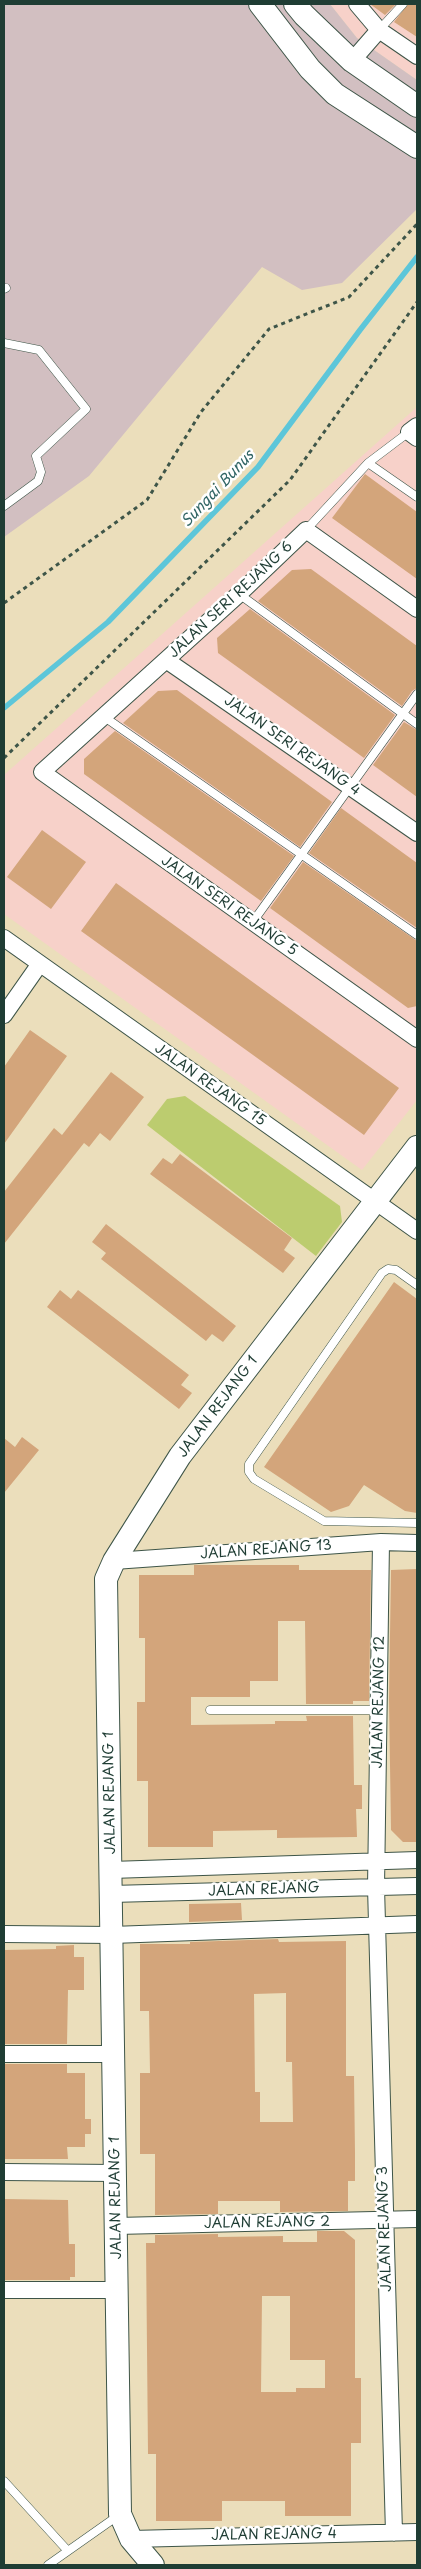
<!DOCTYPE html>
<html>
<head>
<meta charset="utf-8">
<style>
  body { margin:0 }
  #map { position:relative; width:421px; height:2569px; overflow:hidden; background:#ebdebb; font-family:"Playpen Sans",sans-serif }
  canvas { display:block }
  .frame { position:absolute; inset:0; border:5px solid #1f3d34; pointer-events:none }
</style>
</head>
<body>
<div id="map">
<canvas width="421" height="2569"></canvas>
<div class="frame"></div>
</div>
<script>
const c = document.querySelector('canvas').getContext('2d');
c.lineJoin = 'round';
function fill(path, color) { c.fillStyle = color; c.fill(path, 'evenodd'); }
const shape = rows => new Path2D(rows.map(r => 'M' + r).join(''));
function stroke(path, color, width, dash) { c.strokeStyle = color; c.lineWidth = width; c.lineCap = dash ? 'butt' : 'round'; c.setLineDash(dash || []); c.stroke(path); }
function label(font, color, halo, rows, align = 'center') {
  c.font = font + ' "Playpen Sans",sans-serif'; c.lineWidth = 5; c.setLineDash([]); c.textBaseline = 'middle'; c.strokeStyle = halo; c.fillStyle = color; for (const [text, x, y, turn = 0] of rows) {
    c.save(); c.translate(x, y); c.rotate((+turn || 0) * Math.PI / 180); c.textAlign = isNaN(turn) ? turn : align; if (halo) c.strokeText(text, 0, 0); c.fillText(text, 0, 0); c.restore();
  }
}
fill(shape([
  [330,4,417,4,417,80,357,38],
  [417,407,417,1100,362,1170,4,914,4,775]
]), '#f7d1c9');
fill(shape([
  [4,4,330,4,357,38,417,80,417,209,342,283,302,290,262,267,89,476,4,537]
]), '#d2bfc1');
fill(shape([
  [185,1096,340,1206,342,1222,316,1256,147,1125,167,1099]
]), '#bccc6f');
stroke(shape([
  [4,708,108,622,258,467,360,330,417,257]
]), '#5dc6d9', 5.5);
fill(shape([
  [370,4,396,4,385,15],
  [408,4,417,4,417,37,394,22],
  [365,474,417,512,417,579,332,518],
  [311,569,417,646,417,688,412,691,402,706,258,601,292,570],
  [250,609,395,715,364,758,218,653,217,638],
  [177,690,332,802,300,847,123,723,158,691],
  [404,722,417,730,417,797,373,765],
  [115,731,294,856,261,901,84,774,84,759],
  [341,808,417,863,417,928,309,853],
  [42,830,86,862,51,909,7,877],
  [303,862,417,941,417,1006,408,1008,270,908],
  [116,883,399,1088,364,1135,81,931],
  [30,1030,67,1056,4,1144,4,1067],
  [111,1072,144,1097,110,1141,100,1133,89,1147,84,1143,4,1244,4,1192,54,1128,62,1135],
  [180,1154,292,1238,284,1250,295,1258,283,1273,150,1174,163,1158,172,1164],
  [106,1224,236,1326,223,1342,212,1334,206,1341,101,1259,106,1253,92,1242],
  [394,1282,417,1299,417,1513,405,1511,364,1485,349,1506,331,1512,264,1467],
  [60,1290,71,1299,78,1290,189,1375,181,1385,192,1393,179,1409,47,1307],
  [22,1437,39,1450,4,1493,4,1438,15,1447],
  [194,1565,299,1565,299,1570,371,1570,369,1701,353,1701,353,1704,306,1704,305,1621,278,1621,278,1681,250,1681,250,1697,191,1697,191,1725,275,1724,275,1721,307,1721,306,1716,353,1716,354,1785,362,1785,362,1809,356,1809,357,1837,277,1838,277,1830,213,1831,213,1847,148,1847,148,1781,137,1781,137,1702,145,1702,145,1638,139,1638,139,1575,194,1575],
  [417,1569,417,1842,403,1842,391,1830,389,1700,391,1570],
  [241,1903,242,1920,189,1922,189,1904],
  [278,1939,279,1942,346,1941,346,2076,354,2076,355,2153,355,2181,348,2181,348,2211,280,2212,280,2201,218,2201,218,2214,155,2215,155,2154,140,2154,140,2073,150,2073,149,2011,140,2011,140,1944,190,1944,190,1942],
  [286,1993,286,2062,292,2062,293,2122,260,2122,260,2092,255,2092,254,1994],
  [74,1945,74,1957,84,1957,84,1990,68,1990,67,2044,4,2044,4,1950,56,1949,56,1946],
  [4,2064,67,2064,67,2073,85,2073,85,2119,91,2119,91,2134,85,2134,85,2147,67,2147,68,2159,4,2159],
  [4,2199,68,2200,69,2244,75,2244,75,2277,70,2277,70,2280,4,2280],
  [317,2231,344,2231,355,2240,355,2378,361,2378,361,2443,351,2443,351,2516,285,2516,285,2501,222,2501,222,2521,156,2521,156,2454,148,2454,146,2243,155,2243,155,2235,218,2234,218,2237,283,2236,283,2242,317,2242],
  [262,2296,290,2296,290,2360,325,2360,325,2388,296,2388,296,2392,261,2392]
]), '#d3a57b');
const lane = shape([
  [379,30,403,4],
  [4,289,6,288],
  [4,343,39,350,86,409,36,456,41,472,38,481,4,506],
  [368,463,417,497],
  [306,530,368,463,409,432],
  [239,594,417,724],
  [103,716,417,935],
  [252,923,417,694],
  [417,1285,396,1270,388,1269,382,1273,249,1464,249,1472,254,1479,324,1521,417,1523],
  [210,1710,379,1710],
  [4,2481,67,2550],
  [48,2565,119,2515]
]);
const street = shape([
  [357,4,379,30,417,56],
  [352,61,379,30],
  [417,426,409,432,417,438],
  [417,609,306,530,239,594,42,772,417,1039],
  [166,660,417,833],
  [4,938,417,1231],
  [4,1015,39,965],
  [381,1542,376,1887,394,2533],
  [114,1561,381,1542,417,1543],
  [111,1870,417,1860],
  [111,1894,417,1886],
  [4,1934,112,1935,417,1924],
  [4,2054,114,2054],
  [4,2172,115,2173],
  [116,2226,417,2219],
  [4,2290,117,2290],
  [131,2539,417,2532]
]);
const secondary = shape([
  [260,4,310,69,335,94,417,147],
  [295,4,304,15,352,61,417,106],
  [153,2565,131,2539,120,2514,106,1579,114,1561,180,1456,417,1147]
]);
stroke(lane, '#3e5548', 9);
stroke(street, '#3e5548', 18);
stroke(secondary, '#3e5548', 24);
stroke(shape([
  [4,603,147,500,201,412,269,329,349,297,417,224],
  [4,758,290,480,417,302]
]), '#3e5548', 3, [4, 4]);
stroke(lane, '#fff', 8);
stroke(street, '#fff', 16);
stroke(secondary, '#fff', 22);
label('14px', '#1f3d34', '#fff', [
  ["JALAN SERI REJANG 6",231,600,-43],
  ["JALAN SERI REJANG 4",292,746,35],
  ["JALAN SERI REJANG 5",229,906,35],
  ["JALAN REJANG 15",210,1085,35],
  ["JALAN REJANG 1",218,1407,-53],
  ["JALAN REJANG 13",266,1550,-4],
  ["JALAN REJANG 12",379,1702,-89],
  ["JALAN REJANG 1",110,1793,-91],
  ["JALAN REJANG",264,1890,-2],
  ["JALAN REJANG 1",116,2198,-91],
  ["JALAN REJANG 2",267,2223,-1],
  ["JALAN REJANG 3",385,2229,-92],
  ["JALAN REJANG 4",274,2535,-1]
]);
label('italic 15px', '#326666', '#fff', [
  ["Sungai Bunus",218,489,-47]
]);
</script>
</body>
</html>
